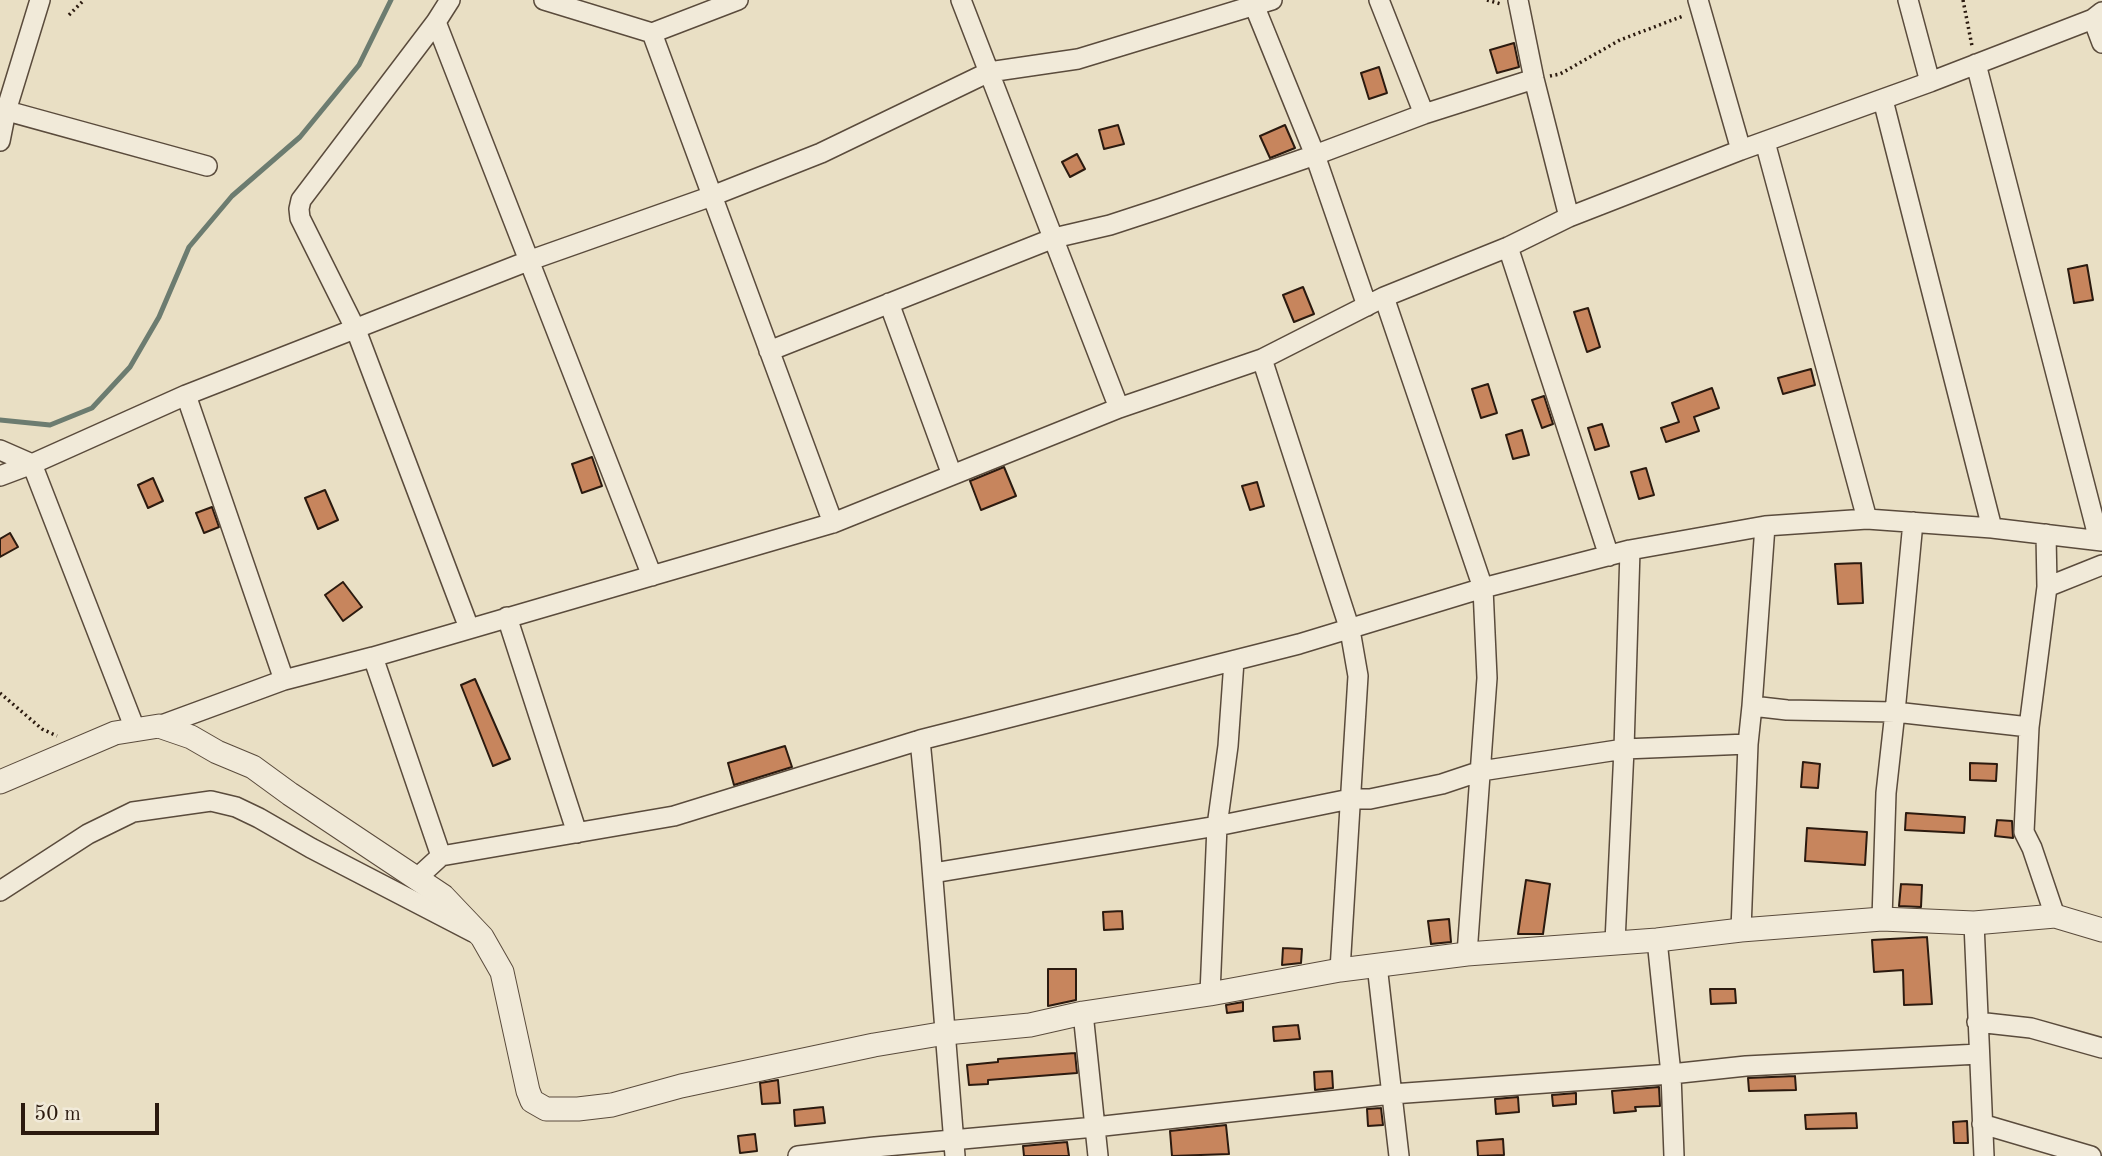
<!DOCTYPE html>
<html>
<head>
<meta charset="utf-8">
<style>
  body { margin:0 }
  #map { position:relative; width:2102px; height:1156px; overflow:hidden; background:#e9dfc4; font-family:"Old Standard TT",serif }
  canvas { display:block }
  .scale { position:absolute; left:21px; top:1103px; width:138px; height:32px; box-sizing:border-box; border:4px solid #2b1a0f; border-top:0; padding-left:9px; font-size:21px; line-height:24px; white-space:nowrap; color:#2b1a0f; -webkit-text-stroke:5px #f1ead9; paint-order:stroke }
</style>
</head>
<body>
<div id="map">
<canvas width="2102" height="1156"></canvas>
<div class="scale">50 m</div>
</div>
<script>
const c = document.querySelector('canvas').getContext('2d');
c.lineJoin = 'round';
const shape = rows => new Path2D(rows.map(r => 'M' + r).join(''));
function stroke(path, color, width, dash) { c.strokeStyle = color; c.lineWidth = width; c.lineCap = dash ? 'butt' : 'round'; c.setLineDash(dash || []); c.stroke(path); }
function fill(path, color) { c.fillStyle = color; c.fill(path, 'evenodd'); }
stroke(shape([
  [0,420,50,425,92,408,130,367,159,317,189,247,232,196,300,137,359,65,391,0]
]), '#6c7c70', 5);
const building = shape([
  [1514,43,1519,67,1497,73,1490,50,1514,43],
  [1379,67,1387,93,1369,99,1361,73,1379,67],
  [1118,125,1124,144,1104,149,1099,130,1118,125],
  [1285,125,1295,148,1270,158,1260,136,1285,125],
  [1077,154,1085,169,1070,177,1062,162,1077,154],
  [2087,265,2093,300,2074,303,2068,269,2087,265],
  [1303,287,1314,314,1294,322,1283,295,1303,287],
  [1588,308,1600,347,1587,352,1574,312,1588,308],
  [1811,369,1815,385,1783,394,1778,378,1811,369],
  [1488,384,1497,413,1481,418,1472,389,1488,384],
  [1712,388,1719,408,1694,417,1699,431,1666,442,1661,428,1679,422,1672,403,1712,388],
  [1544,396,1553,424,1542,428,1532,400,1544,396],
  [1602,424,1609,446,1595,450,1588,428,1602,424],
  [1522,430,1529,455,1513,459,1506,435,1522,430],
  [592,457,602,486,582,493,572,464,592,457],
  [1004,467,1016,496,981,510,970,481,1004,467],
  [1646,468,1654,495,1639,499,1631,472,1646,468],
  [153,478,163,501,148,508,138,485,153,478],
  [1257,482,1264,506,1250,510,1242,486,1257,482],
  [325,490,338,520,318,529,305,498,325,490],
  [212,507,219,527,204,533,196,513,212,507],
  [10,533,18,547,0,557,0,539,10,533],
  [1861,563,1863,603,1838,604,1835,564,1861,563],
  [343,582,362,607,343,621,325,595,343,582],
  [475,679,510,759,493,766,461,685,475,679],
  [785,746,792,767,734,785,728,763,785,746],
  [1803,762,1820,764,1818,788,1801,787,1803,762],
  [1970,763,1997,764,1996,781,1970,780,1970,763],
  [1906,813,1965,817,1964,833,1905,830,1906,813],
  [1997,820,2012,821,2013,838,1995,836,1997,820],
  [1807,828,1867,832,1865,865,1805,861,1807,828],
  [1526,880,1550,884,1543,934,1518,934,1526,880],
  [1901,884,1922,885,1921,907,1899,906,1901,884],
  [1122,911,1123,929,1104,930,1103,912,1122,911],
  [1449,919,1451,942,1431,944,1428,921,1449,919],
  [1927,937,1932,1004,1904,1005,1903,970,1874,972,1872,940,1927,937],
  [1283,948,1302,949,1301,963,1282,965,1283,948],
  [1048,969,1076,969,1076,1000,1048,1006,1048,969],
  [1710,989,1735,989,1736,1003,1711,1004,1710,989],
  [1243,1002,1243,1011,1227,1013,1226,1005,1243,1002],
  [1298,1025,1300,1039,1274,1041,1273,1027,1298,1025],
  [1075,1053,1077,1073,988,1080,988,1084,969,1085,967,1065,998,1062,998,1059,1075,1053],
  [1332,1071,1333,1088,1315,1090,1314,1072,1332,1071],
  [1795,1076,1796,1090,1749,1091,1748,1078,1795,1076],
  [778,1080,780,1103,762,1104,760,1083,778,1080],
  [1659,1087,1660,1106,1635,1107,1636,1111,1614,1113,1612,1091,1659,1087],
  [1576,1093,1576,1104,1553,1106,1552,1095,1576,1093],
  [1518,1097,1519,1112,1496,1114,1495,1099,1518,1097],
  [823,1107,825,1123,795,1126,794,1110,823,1107],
  [1381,1108,1383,1125,1368,1126,1367,1109,1381,1108],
  [1856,1113,1857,1128,1806,1129,1805,1115,1856,1113],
  [1967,1121,1968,1143,1954,1143,1953,1122,1967,1121],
  [1226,1125,1229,1154,1172,1156,1170,1131,1226,1125],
  [755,1134,757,1151,740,1153,738,1136,755,1134],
  [1503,1139,1504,1155,1478,1156,1477,1141,1503,1139],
  [1067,1142,1069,1156,1024,1156,1023,1146,1067,1142]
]);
fill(building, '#c7855d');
stroke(building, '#2b1a0f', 2);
const minor = shape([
  [450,0,436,22,301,200,299,209,300,218,356,330,469,628],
  [544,0,652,33,738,0],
  [961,0,1119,408],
  [1252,0,1315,155,1367,306],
  [1379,0,1424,114],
  [1518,0,1534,79,1569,217],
  [1698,0,1741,150],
  [1908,0,1930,82],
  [2093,19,2102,43],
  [436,22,652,576],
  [652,33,833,523],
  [1976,64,2099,540],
  [1883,100,1992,528],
  [0,109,207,166],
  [0,141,6,111,40,0],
  [1765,142,1867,519],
  [1508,247,1609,556],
  [1384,297,1483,588,1487,678,1467,954],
  [889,303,952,475],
  [769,351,1054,238,1110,225,1162,208,1315,155,1424,114,1534,79],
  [1262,359,1350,630,1358,676,1340,970],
  [186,395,284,680],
  [0,450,32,464,135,729],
  [0,476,32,464,186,395,528,261,712,196,821,153,989,72,1078,59,1272,0],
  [1913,522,1895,712,2029,727],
  [2046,534,2047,587,2029,727,2024,832,2032,848,2055,916],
  [2047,587,2102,565],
  [507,617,577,833],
  [373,657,441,856],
  [1752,706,1765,526],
  [159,726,284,680,373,657,833,523,1119,408,1262,359,1384,297,1508,247,1569,217,1741,150,1930,82,2093,19,2102,12],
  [920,740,930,842,955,1156],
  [933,873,1217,826,1350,799,1370,799,1442,784,1481,771,1624,749,1748,744],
  [417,878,441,856,674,816,920,740,1299,644,1483,588,1630,550,1765,526,1867,519,1992,528,2102,541],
  [0,891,88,834,133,812,211,801,236,807,259,818,311,848,473,932],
  [1974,923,1984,1156],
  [1741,930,1748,744,1752,706,1787,710,1895,712,1886,793,1882,919],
  [1657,940,1671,1074,1674,1156],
  [1615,942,1624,749,1630,550],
  [1377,965,1399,1156],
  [1210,994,1217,826,1228,746,1234,661],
  [1083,1013,1098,1156],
  [1977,1022,2031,1028,2102,1048],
  [1982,1124,2091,1156],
  [798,1156,875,1147,1095,1127,1392,1094,1671,1074,1746,1066,1979,1054]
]);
const tertiary = shape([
  [0,782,115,733,159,726,191,737,217,752,253,767,290,794,443,896,482,937,502,972,528,1091,532,1101,546,1109,578,1109,612,1105,681,1086,874,1045,946,1033,1030,1025,1083,1013,1210,994,1340,970,1467,954,1657,940,1741,930,1882,919,1974,923,2055,916,2102,930]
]);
stroke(minor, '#5a4b3c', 22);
stroke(tertiary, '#5a4b3c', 25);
stroke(shape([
  [1487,0,1501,4],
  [1963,0,1972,46],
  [69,15,84,0],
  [1550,76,1560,74,1620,40,1683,16],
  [0,693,42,729,57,736]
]), '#2b1a0f', 3.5, [2, 3.5]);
stroke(minor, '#f1ead9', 19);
stroke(tertiary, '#f1ead9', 23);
</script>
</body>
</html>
